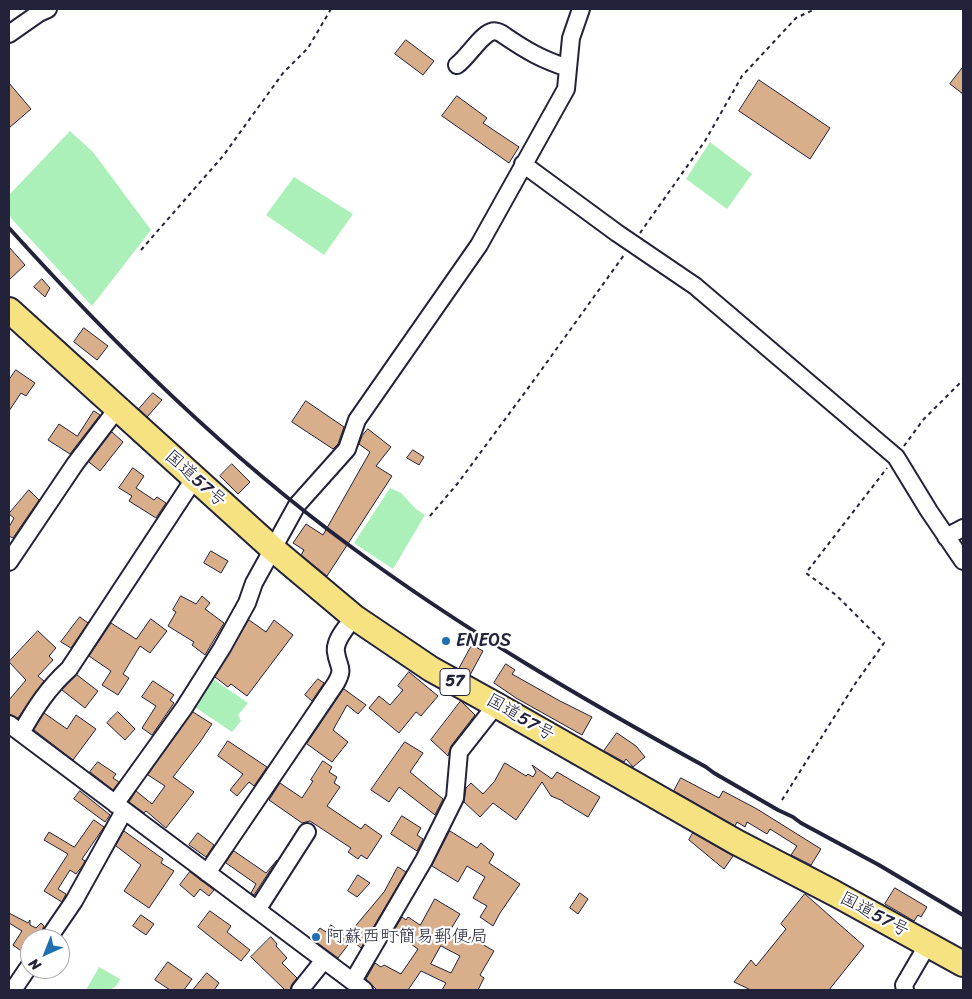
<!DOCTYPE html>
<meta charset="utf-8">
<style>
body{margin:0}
#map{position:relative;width:972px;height:999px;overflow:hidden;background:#fff;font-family:Sriracha,sans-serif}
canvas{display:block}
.frame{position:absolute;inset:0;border:10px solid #22223b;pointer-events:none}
.north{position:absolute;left:20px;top:929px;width:50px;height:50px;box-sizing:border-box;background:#fff;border:1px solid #a7a7b1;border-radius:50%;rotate:224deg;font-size:14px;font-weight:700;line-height:20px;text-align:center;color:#22223b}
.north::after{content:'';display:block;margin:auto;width:18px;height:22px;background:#1f6fb2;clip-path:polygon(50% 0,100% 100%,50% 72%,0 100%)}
</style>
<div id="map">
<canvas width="972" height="999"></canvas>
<div class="frame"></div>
<div class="north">N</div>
</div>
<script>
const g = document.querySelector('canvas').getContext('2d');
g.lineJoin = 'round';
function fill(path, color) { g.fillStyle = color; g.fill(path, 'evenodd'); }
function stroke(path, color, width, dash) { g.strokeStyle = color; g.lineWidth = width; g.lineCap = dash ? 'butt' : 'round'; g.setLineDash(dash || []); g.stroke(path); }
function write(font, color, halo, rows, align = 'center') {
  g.font = font + ' Sriracha,"Klee One",sans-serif'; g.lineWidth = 4.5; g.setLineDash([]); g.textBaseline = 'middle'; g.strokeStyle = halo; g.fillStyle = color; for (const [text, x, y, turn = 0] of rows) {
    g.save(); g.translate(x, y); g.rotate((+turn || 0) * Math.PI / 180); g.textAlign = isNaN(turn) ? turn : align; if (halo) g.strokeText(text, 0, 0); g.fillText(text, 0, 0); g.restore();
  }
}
fill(new Path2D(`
 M70,131L93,152L151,230L92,306L9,216V195Z
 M710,142L752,174L727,209L686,179Z
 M294,177L353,214L324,255L266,215Z
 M390,488L401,493L416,509L425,515L393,569L354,543Z
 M210,677L248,703L238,715L241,721L232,732L192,705Z
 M99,967L120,979C116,994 98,990 86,990Z`), '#abefb9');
const building = new Path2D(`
 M406,40L434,61L423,75L395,54Z
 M963,67V94L950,84Z
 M759,80L830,128L810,159L739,111Z
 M9,83L31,109L9,128Z
 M457,96L487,118L483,123L519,147L509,163L442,116Z
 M9,247L25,265L9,280Z
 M42,279L50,288L45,297L34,287Z
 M84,328L108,346L97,360L74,342Z
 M16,370L35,383L26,396L21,393L9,411V380Z
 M153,393L162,400L147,417L139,409Z
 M306,401L344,427L338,444L333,449L292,422Z
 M94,411L100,415L70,454L48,440L59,424L77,436Z
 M368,429L391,447L376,466L392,476L327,576L301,555L304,550L293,543L306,524L323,535L370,452L359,444L362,436Z
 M112,432L123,442L100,471L89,462Z
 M413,450L424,457L419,465L407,458Z
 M232,464L250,482L238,494L220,476Z
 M133,468L144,476L136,488L154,500L157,497L166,503L156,518L129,501L132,496L119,488Z
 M29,490L39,500L13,538L9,536V527L14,518L9,514Z
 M211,551L228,561L221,573L204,563Z
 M181,596L196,604L202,596L210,603L205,609L224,623L205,655L192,645L194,642L168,626L176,612L173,610Z
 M80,617L88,623L71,648L61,642Z
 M151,619L167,631L150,653L140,646L123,674L129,678L118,695L102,685L111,671L89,656L111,623L136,639Z
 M249,620L266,632L274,620L293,635L247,696L231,684L228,687L215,677Z
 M38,631L56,648L49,656L53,660L38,676L44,681L18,718L9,714V700L26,680L9,662Z
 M472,645L483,651L470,675L459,669Z
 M506,664L515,670L512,674L560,701L592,717L582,735L516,698L494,683Z
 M409,672L438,696L421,716L416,712L399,733L369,708L379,696L390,705L403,690L398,686Z
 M77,675L98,691L85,708L62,690Z
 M318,679L324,683L312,701L305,695Z
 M153,681L174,695L170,700L174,703L152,735L142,728L156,706L142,697Z
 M344,689L366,705L358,714L347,705L333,730L348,742L332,762L307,744Z
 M461,701L475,715L451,746L448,756L431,740Z
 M118,712L135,729L125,740L107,723Z
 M193,712L212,724L200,742L173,777L194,792L166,828L146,811L144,813L129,802L136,791L152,804L165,786L148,775Z
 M44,713L67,729L76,715L96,729L73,760L34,730Z
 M617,733L636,746L645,757L633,767L626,759L624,762L604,751Z
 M228,741L267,767L254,786L249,782L237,796L230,790L243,774L218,756Z
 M405,742L423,753L410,772L443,799L435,815L399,787L389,802L371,790Z
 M323,761L332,767L329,772L337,777L334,783L340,787L327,806L361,829L365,824L382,836L367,859L361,855L358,859L348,852L351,848L310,821L302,823L269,800L280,783L302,798L313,781L311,780Z
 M98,762L116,774L113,778L119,782L113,790L90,772Z
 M505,763L526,776L528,774L533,777L536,772L532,765L552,779L557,772L600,797L588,817L563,802V801L551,796L542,782L516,820L493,803L480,817L464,802L466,788L471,783L483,794L494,782Z
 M681,778L719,798L723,791L757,809L821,849L811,865L791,855L797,846L770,829L767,834L747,822L745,827L737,822L735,826L674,791Z
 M80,791L110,815L105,822L74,799Z
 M402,816L421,828L417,835L423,839L417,851L391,834Z
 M94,820L104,827L82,859L85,861L83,865L76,874L70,870L58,889L66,894L62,902L44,891L68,854L44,840L49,832L74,847Z
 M124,831L163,859L161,863L174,871L149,908L124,891L141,865L116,846Z
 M450,831L477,848L481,843L494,854L489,863L520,884L500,913L493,926L480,917L487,906L473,898L485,877L467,866L458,882L432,866Z
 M198,833L214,845L206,857L189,845Z
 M693,833L733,856L724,869L689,840Z
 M234,851L266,873L277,860L254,895L251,893L256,884L226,863Z
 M398,867L406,872L361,948L347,936L384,892Z
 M190,872L214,890L209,896L200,889L194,897L180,885Z
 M358,875L370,883L357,897L348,891Z
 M895,888L927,907L921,917L918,915L914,921L885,904Z
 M580,893L588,899L578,914L570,908Z
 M805,894L864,946L829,990H751L734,982L751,960L756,966L786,929L781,924Z
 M435,899L460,914L448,934L466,942L470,937L494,951L480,975L484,978L478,990H442L446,983L421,971L408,990H377L366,979L375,963L381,967L384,965L401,974L418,949L393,932L402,917L406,920L408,917L420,925ZM441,946L460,956L451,973L431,964Z
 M210,911L231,926L227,932L250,950L241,961L198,927Z
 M9,913L28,923L30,920V925L36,928L41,923L44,926L38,939H30V955L28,956L13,945L22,931L9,923Z
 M141,915L154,924L146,935L133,926Z
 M331,925L351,941L338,958L312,939L320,928L326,932Z
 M271,937L277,944L276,946L287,958L282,963L297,978L292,984L290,990H285L251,957Z
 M168,962L192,979L184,990H170L155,980Z
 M207,973L219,983L214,990H193Z`);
fill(building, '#d9ae8a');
stroke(building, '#22223b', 1);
const minor = new Path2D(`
 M9,34L39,13L48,9
 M457,65C468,57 480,36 491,32C496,30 501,33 505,36C527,51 543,60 568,68
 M523,164L617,233L695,286L896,457L929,511L963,561
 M946,537L963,528
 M9,562L75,464L117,409
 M9,724L364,990
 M21,733C35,708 48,688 69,669L194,479
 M115,804L184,708L222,648L247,603L254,583L297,505L347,449L357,420L479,245L566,89L571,38L581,9
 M207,873L336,683C345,667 338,668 336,652C334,640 347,627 354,617
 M257,910L307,832
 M48,939L74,901L124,811
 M353,981L424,860L455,798L459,752L496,705
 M13,990L30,965
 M300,990L324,960
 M905,990L904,985L928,944`);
const highway = new Path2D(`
 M9,310L273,549L354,617L431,669L496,705L736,842L834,893L963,964`);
stroke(minor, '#22223b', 20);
stroke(highway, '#22223b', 28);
stroke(new Path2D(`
 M640,233L705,141L742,76L796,18L815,9
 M141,250L223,156L283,73L308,48L331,9
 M904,446L923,420L963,380
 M430,516L458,483L537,376L624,255
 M782,800L855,684L884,643L836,595L806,573L887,468`), '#22223b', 2, [4, 4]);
stroke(minor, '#fff', 16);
stroke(highway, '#f6e281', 24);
stroke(new Path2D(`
 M9,228C113,343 225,454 350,546C462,629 584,700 706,767L714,773L778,810L793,817L801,823L879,865L963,915`), '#22223b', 4);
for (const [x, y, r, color] of [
 [446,641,5,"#1f6fb2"],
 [316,937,5,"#1f6fb2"]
]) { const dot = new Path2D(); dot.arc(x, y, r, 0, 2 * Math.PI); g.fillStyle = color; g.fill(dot); stroke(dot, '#fff', 2); }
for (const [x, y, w] of [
 [455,682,30]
]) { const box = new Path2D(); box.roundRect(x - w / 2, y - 13.5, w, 27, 4); g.fillStyle = '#fff'; g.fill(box); stroke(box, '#22223b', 1); }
write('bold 16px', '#22223b', null, [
 ["57",455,682]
]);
write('18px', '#22223b', '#fff', [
 ["国道57号",195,479,42],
 ["国道57号",520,718,30],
 ["国道57号",874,915,28]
]);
write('18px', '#22223b', '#fff', [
 ["ENEOS",456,641],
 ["阿蘇西町簡易郵便局",326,937]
], 'left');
</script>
